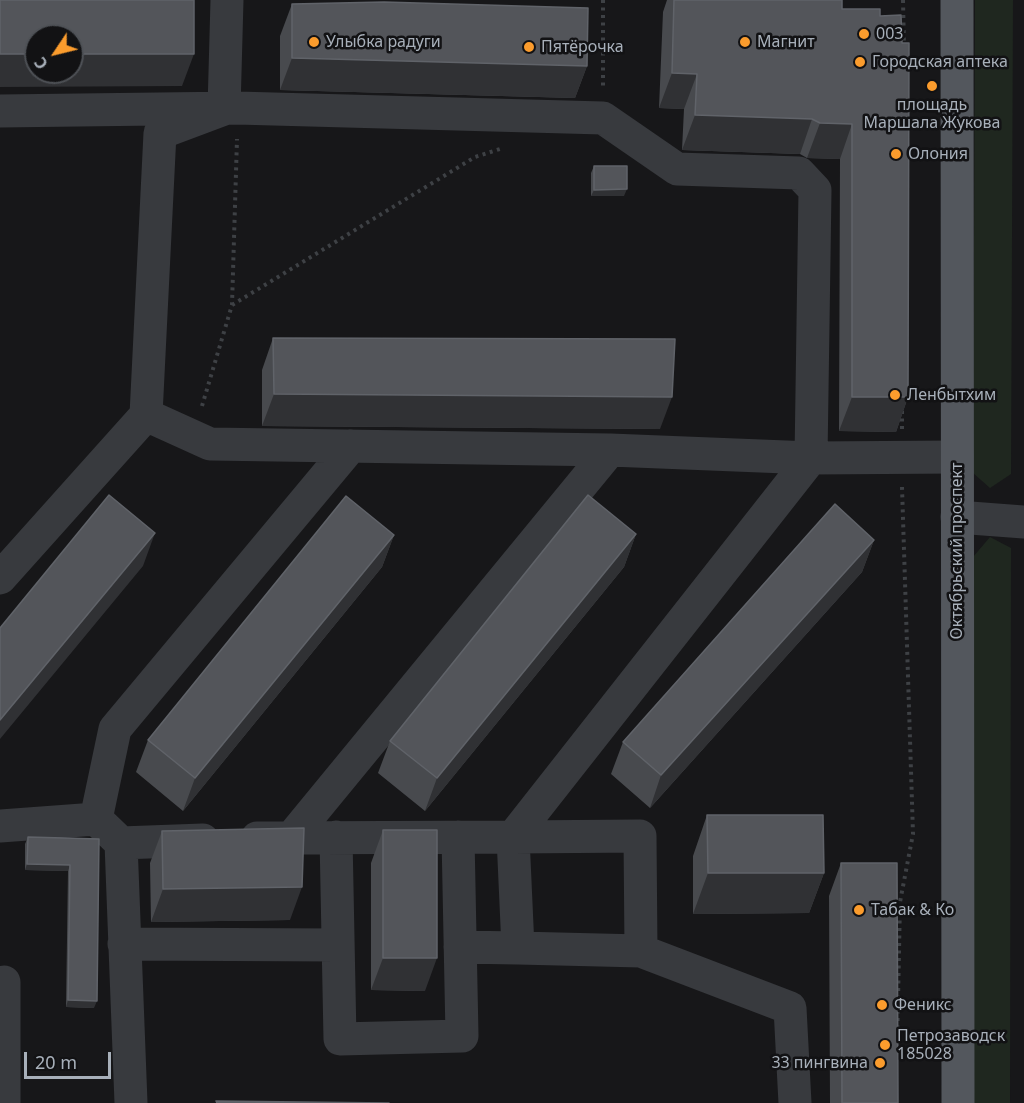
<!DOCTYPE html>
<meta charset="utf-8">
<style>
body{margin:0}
#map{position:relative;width:1024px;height:1103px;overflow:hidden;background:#171719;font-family:"Noto Sans",sans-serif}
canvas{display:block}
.north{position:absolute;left:24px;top:24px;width:60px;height:60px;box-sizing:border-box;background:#121214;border:2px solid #4e5156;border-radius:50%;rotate:235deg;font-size:16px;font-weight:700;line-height:24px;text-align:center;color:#a8b0ba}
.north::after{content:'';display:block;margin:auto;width:21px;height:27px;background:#fb9c2d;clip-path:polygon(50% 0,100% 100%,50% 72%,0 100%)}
.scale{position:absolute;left:24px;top:1052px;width:87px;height:27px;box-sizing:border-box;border:3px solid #a8b0ba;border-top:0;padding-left:8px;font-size:18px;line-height:21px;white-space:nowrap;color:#a8b0ba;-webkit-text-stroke:4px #121214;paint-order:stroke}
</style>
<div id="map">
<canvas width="1024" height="1103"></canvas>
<div class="north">С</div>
<div class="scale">20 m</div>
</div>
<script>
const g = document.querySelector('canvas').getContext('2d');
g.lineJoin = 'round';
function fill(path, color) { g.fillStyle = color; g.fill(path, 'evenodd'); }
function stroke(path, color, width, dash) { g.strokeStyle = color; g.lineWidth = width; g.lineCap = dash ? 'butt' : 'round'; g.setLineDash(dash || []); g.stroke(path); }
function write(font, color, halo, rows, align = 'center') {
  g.font = font + ' "Noto Sans",sans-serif'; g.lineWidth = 5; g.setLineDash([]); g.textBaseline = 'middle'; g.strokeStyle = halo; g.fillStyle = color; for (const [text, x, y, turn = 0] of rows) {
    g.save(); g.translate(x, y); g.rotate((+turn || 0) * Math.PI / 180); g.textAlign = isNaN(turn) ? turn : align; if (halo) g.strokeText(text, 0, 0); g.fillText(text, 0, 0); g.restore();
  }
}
fill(new Path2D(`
 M975,0H1013L1011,474L990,488L973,473Z
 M990,537L1011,548L1010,1103H972L973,557Z`), '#1f271f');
stroke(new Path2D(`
 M603,0V89
 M903,0L904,48
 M232,305L475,157L503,148
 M202,406L232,305L237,139
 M902,429V409
 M897,1051L900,902L913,834L902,487`), '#3e4145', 4, [3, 4.5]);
stroke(new Path2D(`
 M0,111L237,108L603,118L677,169L799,173L815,190L811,458L513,837
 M146,415L210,444L610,450L811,458L957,457
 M957,517L1024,522
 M0,578L146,415L160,133L224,109L227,0
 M0,826L96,819
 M292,837L610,450
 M336,837L340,1039L462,1036L458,837
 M513,837L640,836L641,951
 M257,838L513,837L518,948L641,951L790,1008L795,1103
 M121,843L203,840
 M124,944L338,945
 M460,947L518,948
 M4,982V1103
 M131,1103L121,843L96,819L115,729L351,446`), '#383a3e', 33);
stroke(new Path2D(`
 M957,0L958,1103`), '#53575d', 33);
fill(new Path2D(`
 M667,0H842V9L908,397L896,432L839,431L840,159L807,158L800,154L682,150L684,109L659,108L663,12Z
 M292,4L587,66L575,98L280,90V36Z
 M594,166L624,196H591V173Z
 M273,338L660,429L262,426V370Z
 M636,534L624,567L425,811L378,773L390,741Z
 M394,535L382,567L183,811L136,772L148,740Z
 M874,540L862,572L650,808L611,774L623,742Z
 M707,815L824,873L809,913L693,914V856Z
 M383,830L425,991L371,990V863Z
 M162,831L290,920L151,922L150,863Z
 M28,837L99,839L94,1008L66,1007L68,871L25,870V844Z
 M841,863L898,1103H830L829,896Z`), '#484a4e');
fill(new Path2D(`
 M0,54H36V72H72V54H194L182,86L0,87Z
 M292,58L587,66L575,98L280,90Z
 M672,73L697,74L684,109L659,108Z
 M695,115L812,119L800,154L682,150Z
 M820,123L852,124L840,159L807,158Z
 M627,189L624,196H591L594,190Z
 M274,394L672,397L660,429L262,426Z
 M852,397H908L896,432L839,431Z
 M155,533L143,566L0,739V720Z
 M636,534L624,567L425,811L437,778Z
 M394,535L382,567L183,811L195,778Z
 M874,540L862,572L650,808L661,775Z
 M27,864L70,865L68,871L25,870Z
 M708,873H824L809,913L693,914Z
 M302,887L290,920L151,922L163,889Z
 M383,958H437L425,991L371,990Z
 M68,1000L97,1001L94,1008L66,1007Z`), '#303134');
const building = new Path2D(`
 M0,0H194V54H72V36H36V54H0Z
 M674,0H842V9H880V16L901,15L902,43H909L908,397H852V124L820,123L812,119L695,115L697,74L672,73Z
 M384,2L588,8L587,66L292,58V4Z
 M594,166H627V189L594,190Z
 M273,338L675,339L672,397L274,394Z
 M109,495L155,533L0,720V628Z
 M588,495L636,534L437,778L390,741Z
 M346,496L394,535L195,778L148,740Z
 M835,504L874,540L661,775L623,742Z
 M707,815H823L824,873H708Z
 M304,828L302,887L163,889L162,831Z
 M383,830H437V958H383Z
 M28,837L99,839L97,1001L68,1000L70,865L27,864Z
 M841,863H897L898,1103H842Z
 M216,1101L389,1103H217Z`);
fill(building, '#53555a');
stroke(building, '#606369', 1.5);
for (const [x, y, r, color] of [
 [864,34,6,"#fb9c2d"],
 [314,42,6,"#fb9c2d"],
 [745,42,6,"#fb9c2d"],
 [529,47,6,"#fb9c2d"],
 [860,62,6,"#fb9c2d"],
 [932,86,6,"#fb9c2d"],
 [896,154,6,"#fb9c2d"],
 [895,395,6,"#fb9c2d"],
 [859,910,6,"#fb9c2d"],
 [882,1005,6,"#fb9c2d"],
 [885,1045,6,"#fb9c2d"],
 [880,1063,6,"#fb9c2d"]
]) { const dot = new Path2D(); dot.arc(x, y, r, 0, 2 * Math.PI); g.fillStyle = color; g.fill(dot); stroke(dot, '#121214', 2); }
write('16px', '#a8b0ba', '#121214', [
 ["003",876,34],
 ["Улыбка радуги",326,42],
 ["Магнит",757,42],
 ["Пятёрочка",541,47],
 ["Городская аптека",872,62],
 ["площадь",932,105,"center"],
 ["Маршала Жукова",932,123,"center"],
 ["Олония",908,154],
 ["Ленбытхим",907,395],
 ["Табак & Ко",871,910],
 ["Феникс",894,1005],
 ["Петрозаводск",897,1036],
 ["185028",897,1054],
 ["33 пингвина",868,1063,"right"]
], 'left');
write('16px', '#a8b0ba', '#121214', [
 ["Октябрьский проспект",957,551,-90]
]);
</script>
